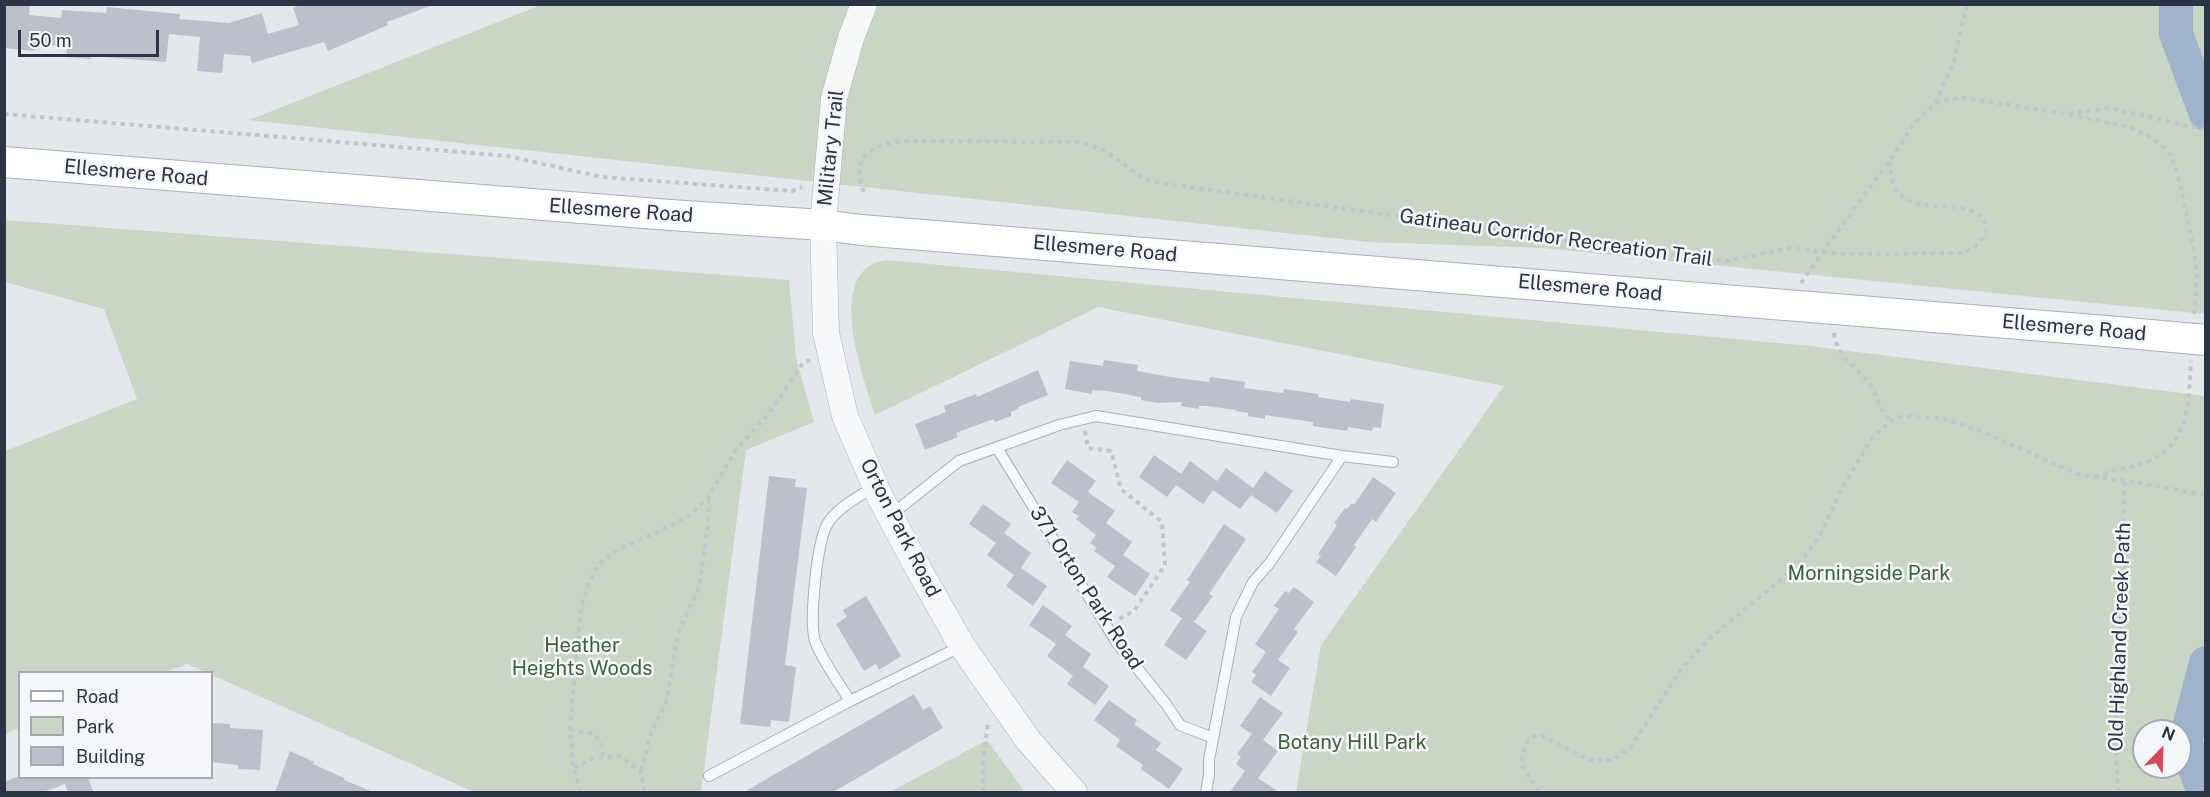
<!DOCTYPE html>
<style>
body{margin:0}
#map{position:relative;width:2210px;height:797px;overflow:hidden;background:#e4e7ec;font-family:"Public Sans",sans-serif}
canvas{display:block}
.frame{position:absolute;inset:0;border:6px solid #2b3445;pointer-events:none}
.legend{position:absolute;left:18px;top:671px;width:195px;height:108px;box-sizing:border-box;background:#f4f6f9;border:2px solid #a4a8b1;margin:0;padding:8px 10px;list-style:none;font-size:18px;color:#2b3445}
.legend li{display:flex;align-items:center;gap:12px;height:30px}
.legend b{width:30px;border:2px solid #a4a8b1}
.north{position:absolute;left:2132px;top:719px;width:60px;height:60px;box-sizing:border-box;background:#f4f6f9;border:2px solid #a4a8b1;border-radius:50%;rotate:23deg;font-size:16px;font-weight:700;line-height:24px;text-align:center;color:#2b3445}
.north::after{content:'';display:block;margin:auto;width:21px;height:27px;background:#d1495b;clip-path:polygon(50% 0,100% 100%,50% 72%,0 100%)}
.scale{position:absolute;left:18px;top:30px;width:141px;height:27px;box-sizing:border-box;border:3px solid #2b3445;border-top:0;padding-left:8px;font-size:18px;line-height:21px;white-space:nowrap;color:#2b3445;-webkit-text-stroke:4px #f4f6f9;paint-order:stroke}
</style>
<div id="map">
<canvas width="2210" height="797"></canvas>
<div class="frame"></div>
<ul class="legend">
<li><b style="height:8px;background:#fff"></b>Road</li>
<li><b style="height:16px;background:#c9d6c5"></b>Park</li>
<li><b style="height:16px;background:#bbc0ca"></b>Building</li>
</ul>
<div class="north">N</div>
<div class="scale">50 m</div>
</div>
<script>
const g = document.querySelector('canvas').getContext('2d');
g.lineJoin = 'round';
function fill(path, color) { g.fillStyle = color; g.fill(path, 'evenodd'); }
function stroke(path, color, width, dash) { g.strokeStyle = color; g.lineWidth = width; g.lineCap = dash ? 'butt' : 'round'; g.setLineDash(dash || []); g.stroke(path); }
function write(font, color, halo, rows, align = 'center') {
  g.font = font + ' "Public Sans",sans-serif'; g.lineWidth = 5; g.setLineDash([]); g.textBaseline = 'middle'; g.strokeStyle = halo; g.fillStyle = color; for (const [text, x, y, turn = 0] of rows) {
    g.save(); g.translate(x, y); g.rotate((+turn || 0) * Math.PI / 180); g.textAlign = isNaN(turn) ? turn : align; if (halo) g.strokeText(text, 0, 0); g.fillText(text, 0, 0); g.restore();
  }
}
fill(new Path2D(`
 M541,5H2205V314L1543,248L1368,242L249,120Z
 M5,220L789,280L796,358L814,422L746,450L701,792H474L212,675V672H206L187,664L165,672H20L19,728L5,734V451L137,399L104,309L5,282Z
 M886,260L1810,346L2205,396V792H1296L1321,645L1504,386L1098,307L875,415C863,376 823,269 886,260ZM2144,731H2180V767H2144Z
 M987,740L1025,792H890Z`), '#c9d6c5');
stroke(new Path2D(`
 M2176,4V34L2206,114
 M2204,792L2185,742L2206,663`), '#9fb4cc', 34);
fill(new Path2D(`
 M4,4L30,6L29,15L61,18L62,10L106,13L107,7L180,14L179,19L229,23L262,13L268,34L299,25L293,8L303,4H430V6L387,22L388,25L328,51L324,42L252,63L250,56L224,54L222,73L197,71L200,37L169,34L166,62L91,56V59L66,57L67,47L36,43L35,51L4,48Z
 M1104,360L1138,365L1137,371L1170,377L1209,382L1210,377L1245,382L1244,388L1283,393L1284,389L1318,394V397L1350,402L1351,399L1384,404L1381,428L1373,427L1372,431L1348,427L1347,431L1313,426V422L1265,415V419L1248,416V413L1236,411V410L1207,406H1199V409L1181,406L1182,402L1157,403L1141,400V397L1132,396V395L1100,390V391L1092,390V394L1065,389L1070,361L1103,366Z
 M1038,370L1048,395L1018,407V409L1011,412V416L995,422L993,419L956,433L958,437L925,450L915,424L946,412L944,406L976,394L977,397Z
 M1154,455L1181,474L1190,461L1217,481L1226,468L1253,488L1265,471L1293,491L1277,513L1251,495L1240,509L1213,490L1203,504L1176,485L1167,497L1139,477Z
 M1067,460L1096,481L1088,492L1115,511L1106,523L1132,542L1123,555L1150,574L1135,596L1107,577L1115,566L1094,551L1097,548L1090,543L1096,535L1076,519L1079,516L1072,512L1079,502L1051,483Z
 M769,476L796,479L795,487L807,488L785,665L796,667L789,722L771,720L770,727L740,724Z
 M1373,477L1396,493L1376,522L1372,519L1354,545L1356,547L1336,576L1316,562L1321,556L1318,554L1332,533L1337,525L1334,523L1345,508L1347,509L1352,503L1354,505Z
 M983,504L1011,524L1004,533L1031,553L1021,568L1047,586L1033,606L1006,586L1014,575L987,555L996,543L969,524Z
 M1224,524L1246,539L1209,594L1213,596L1194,622L1207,631L1186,660L1164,645L1182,618L1170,610L1190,582L1187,580Z
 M1294,587L1314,602L1294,629L1298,632L1278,660L1290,668L1271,696L1251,682L1256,675L1252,672L1266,652L1255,644L1279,609L1274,606L1285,591L1289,593Z
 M866,596L901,656L879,670L876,664L864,671L836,624L847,617L843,610Z
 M1043,605L1072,626L1065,635L1091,654L1083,667L1109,686L1095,705L1067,684L1073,676L1047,656L1056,644L1029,625Z
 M914,694L923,710L930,706L943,728L842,787L832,792H744Z
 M1260,697L1283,713L1263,740L1278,751L1258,778L1279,792H1230L1245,771L1236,764L1241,757L1237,754L1252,734L1240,726Z
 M1109,700L1137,720L1134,724L1161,743L1156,750L1183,769L1169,789L1141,769L1143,765L1116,746L1120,740L1094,720Z
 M212,723L230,724V728L263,730L260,770L238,769V765L212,762Z
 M290,751L314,762L313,764L344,778V780L373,792H275Z
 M16,777H88L93,792H68L65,784L43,792H4V782Z`), '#bbc0ca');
const service = new Path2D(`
 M997,448L1117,643L1166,704L1180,725L1213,738
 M891,515L959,461L1059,425L1096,416L1342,456L1393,462
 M850,701C839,683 822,660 815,641C809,621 817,540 828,523C839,506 859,497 875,486
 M709,776L850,701L962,646
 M1206,792L1209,775V760L1236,617L1253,582L1269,564L1342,456`);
const tertiary = new Path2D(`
 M864,4L851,38L834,98L823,225L826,333L845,416L880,497L919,570L962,646L1028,740L1074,792`);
const secondary = new Path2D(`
 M4,162L670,215L823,225L861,230L2106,331`);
stroke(service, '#a9aeb7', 12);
stroke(tertiary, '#a9aeb7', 27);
stroke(secondary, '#a9aeb7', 32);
stroke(new Path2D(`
 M1935,103L1954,62L1967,4
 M4,114L507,156L602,177L792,191L802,187
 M2069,115L2129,127L2152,138L2168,151L2174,163L2180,184L2194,250L2197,278L2194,317
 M864,192C850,156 870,145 903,141L1077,142C1087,145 1098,146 1108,153C1126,164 1138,179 1160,183L1705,259L1727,261L1789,248L1844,254L1963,253C1982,246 1998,223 1974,212C1940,197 1890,223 1890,160
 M1801,283C1829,243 1858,203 1888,163C1903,143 1912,120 1934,105C1942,99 1954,99 1965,98L2066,114L2110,108L2206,130
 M1834,333C1836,357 1857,366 1869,383C1878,396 1878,410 1891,421
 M1085,431L1088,448L1111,451L1121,489L1162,522L1165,565L1134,611L1117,620
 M2095,477C2111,470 2128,469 2144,463C2191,445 2188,403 2191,361
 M570,730L595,734L601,744L603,757
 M574,768L594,758L619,756L641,771L644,792
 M641,771L652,730L666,703L679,630L699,588L708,526L709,496
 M580,792L573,763L570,727L581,608L589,582L599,564L616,551L670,526L691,514L709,496L737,448L768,415L803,363L810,360
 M983,792V762L988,722
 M1539,792L1522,766V755L1527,742L1533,737L1541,735L1578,755L1593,761L1613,760L1630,748L1682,668L1712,636L1797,567L1819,537L1844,485L1872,438L1891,421L1903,416L1945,419L1983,432L2080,475L2134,482L2206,495
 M2118,792L2115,727L2117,652L2125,576L2123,526L2124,489L2126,481`), '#c2c5cb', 4, [4.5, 4.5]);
stroke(service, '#f7f8fa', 10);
stroke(tertiary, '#f7f8fa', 26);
stroke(secondary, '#fff', 30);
const secondaryBridge = new Path2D(`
 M2106,331L2206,340`);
stroke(secondaryBridge, '#a9aeb7', 32, []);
stroke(secondaryBridge, '#fff', 30);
write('20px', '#2b3445', '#f4f6f9', [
 ["Military Trail",831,148,-84],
 ["Ellesmere Road",136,173,5],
 ["Ellesmere Road",621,211,4],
 ["Gatineau Corridor Recreation Trail",1556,238,8],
 ["Ellesmere Road",1105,249,5],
 ["Ellesmere Road",1590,288,5],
 ["Ellesmere Road",2074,328,5],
 ["Orton Park Road",900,528,63],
 ["371 Orton Park Road",1086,588,57],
 ["Old Highland Creek Path",2120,637,-88]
]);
write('20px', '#3f6138', '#f4f6f9', [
 ["Morningside Park",1869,574],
 ["Heather",582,646],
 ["Heights Woods",582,669],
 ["Botany Hill Park",1352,743]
]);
</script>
